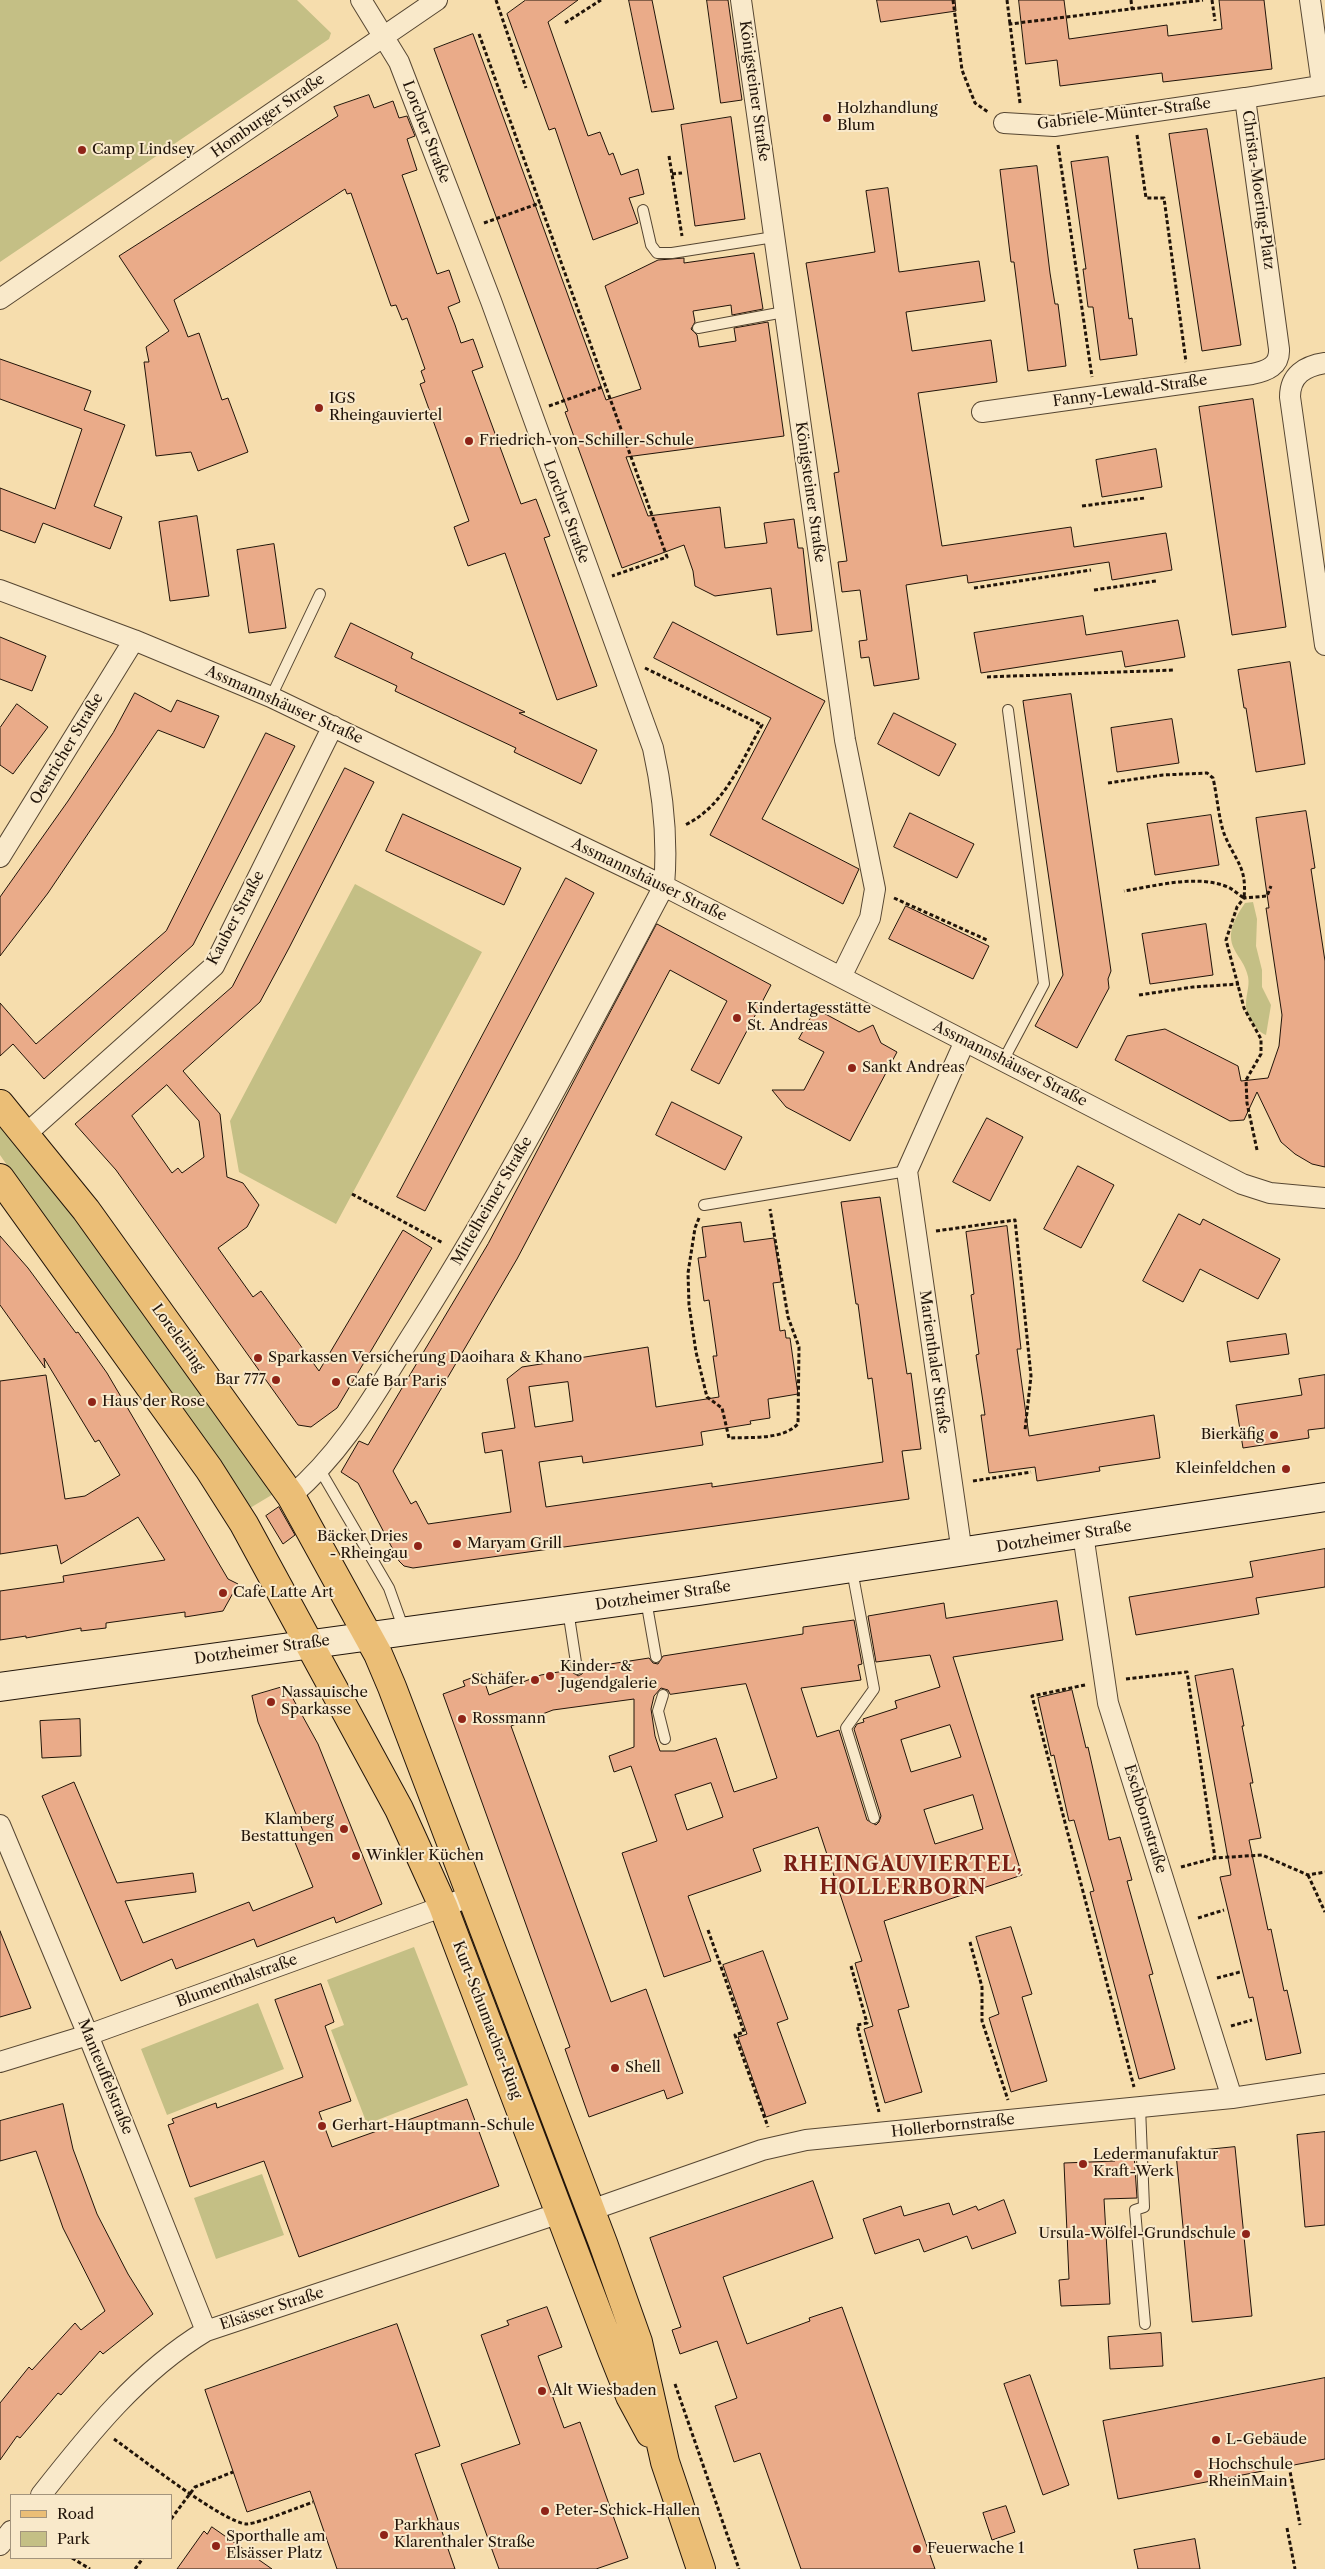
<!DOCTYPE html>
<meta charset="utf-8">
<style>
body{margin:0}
#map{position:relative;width:1325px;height:2569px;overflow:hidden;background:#f6ddad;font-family:"Libre Caslon Text",serif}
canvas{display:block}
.legend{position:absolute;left:10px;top:2494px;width:162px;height:65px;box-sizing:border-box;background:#f9e9ca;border:1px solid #a3947d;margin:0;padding:6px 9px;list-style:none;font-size:15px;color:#211409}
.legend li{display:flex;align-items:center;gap:10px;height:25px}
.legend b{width:25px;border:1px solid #a3947d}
</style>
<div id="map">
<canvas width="1325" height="2569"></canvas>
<ul class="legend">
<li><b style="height:6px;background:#ebbe76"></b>Road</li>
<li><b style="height:14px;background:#c4bf85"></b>Park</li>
</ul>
</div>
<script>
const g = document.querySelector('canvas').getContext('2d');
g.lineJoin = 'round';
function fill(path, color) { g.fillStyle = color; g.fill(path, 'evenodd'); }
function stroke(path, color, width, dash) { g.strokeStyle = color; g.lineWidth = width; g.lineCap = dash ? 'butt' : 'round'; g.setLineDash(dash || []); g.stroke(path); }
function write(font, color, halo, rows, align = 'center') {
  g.font = font + ' "Libre Caslon Text",serif'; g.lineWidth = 4; g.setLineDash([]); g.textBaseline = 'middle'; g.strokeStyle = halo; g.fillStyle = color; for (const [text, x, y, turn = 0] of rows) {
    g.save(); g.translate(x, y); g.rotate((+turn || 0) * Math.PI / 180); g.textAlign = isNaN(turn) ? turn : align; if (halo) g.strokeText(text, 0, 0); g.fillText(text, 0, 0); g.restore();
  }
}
fill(new Path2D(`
 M0,0H297L331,33L329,39L0,262Z
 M355,884L482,952L336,1224L239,1172L230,1121Z
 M1253,902L1257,919L1256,946L1262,970V987L1271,1005L1266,1035C1257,1032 1245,1014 1246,1004C1246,993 1251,984 1247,973C1243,958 1230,951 1231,934C1232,923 1239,912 1245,903Z
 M0,1121L19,1143L275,1493L245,1511L0,1155Z
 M414,1947L468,2085L367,2124L331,2030L344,2025L327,1980Z
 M258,2003L284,2069L167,2115L141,2049Z
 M262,2174L284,2235L216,2259L194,2198Z`), '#c4bf85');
const building = new Path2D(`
 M526,0H578L548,22L588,136L600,132L609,155L613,153L621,175L638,169L644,194L629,198L638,223L593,240L555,128L549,130L507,14Z
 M629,0H652L674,109L652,112Z
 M707,0H728L742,100L721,103Z
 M877,0H955L956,11L881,22Z
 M1019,0H1064L1069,39L1167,25L1168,36L1222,29L1219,0H1264L1272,69L1163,82L1162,73L1060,86L1057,60L1026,64Z
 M473,34L606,400L641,389L605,286L658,260L684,258V263L754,253L763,309L732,315L731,305L693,311L695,322L691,329L697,335L699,347L736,341L734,328L768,322L784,436L626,457L648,516L720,507L725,548L767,543L764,523L794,519L798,548H803L812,631L777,635L771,588L715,596L695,586L693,571L684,545L622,568L565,412L568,411L434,49Z
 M369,95L374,108L393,101L399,118L407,116L415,136L407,139L417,170L402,175L437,274L449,270L460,302L448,307L455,325L461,343L473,339L483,367L472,371L521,504L536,499L550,536L544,538L597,686L557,700L505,553L468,566L454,527L469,521L420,384L425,382L421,371L425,369L407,318L402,320L396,305L391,306L351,193L347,194L345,189L174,300L188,337L199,333L222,400L228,398L248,452L198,471L191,452L156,456L144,362H149L146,347L169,331L119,256L338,116L334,107Z
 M731,117L745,219L695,226L681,125Z
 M1207,129L1241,345L1202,351L1169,134Z
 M1108,157L1129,319L1132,318L1137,355L1100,360L1093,307H1088L1083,269H1086L1071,162Z
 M1037,166L1050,273L1055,304H1058L1066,366L1028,371L1014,262H1011L1000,170Z
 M888,188L899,272L979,261L985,301L906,312L912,351L991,340L997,382L918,393L942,546L1071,527L1074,547L1166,533L1172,570L1112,580L1109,562L968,583L967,575L906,585L919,679L874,686L869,657L861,658L859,641L867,640L860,590L842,592L838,562L847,561L834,473L839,472L806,263L875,252L866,191Z
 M0,359L91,391L84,410L125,425L94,506L122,517L110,549L43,523L35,543L0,530V488L55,509L82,429L0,399Z
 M1253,399L1286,627L1232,635L1199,407Z
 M1156,449L1162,487L1102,497L1096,460Z
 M197,516L209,596L170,601L159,522Z
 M274,544L286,628L249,633L237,550Z
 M1083,616L1086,635L1178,620L1185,657L1125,667L1122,651L981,673L974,633Z
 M673,622L825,701L762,819L859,869L843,904L710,835L771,718L654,658Z
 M351,623L413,653L411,658L525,712L519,713L597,750L581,784L514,752L516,748L395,691L397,686L335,657Z
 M0,637L46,656L32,691L0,679Z
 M1290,662L1305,764L1256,772L1246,708H1244L1238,670Z
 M135,693L171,712L177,700L219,716L204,748L158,730L48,893L0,956V897L68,801L113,733Z
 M1071,694L1111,971L1108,979L1109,988L1077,1048L1035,1026L1063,975L1023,701Z
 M17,704L48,727L13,774L0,765V728Z
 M894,713L956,744L939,776L878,744Z
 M1172,719L1179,763L1117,772L1111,728Z
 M266,733L295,746L193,945L44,1079L13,1044L0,1056V1003L36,1044L166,931Z
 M345,768L374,782L289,948L260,1002L183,1071L220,1114L227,1177L243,1183L259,1205L247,1227L218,1248L253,1297L261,1291L319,1371L403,1230L432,1248L337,1408L311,1427L298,1425L116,1170L75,1124L232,987ZM167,1085L199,1121L204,1157L182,1173L178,1168L172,1173L132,1116Z
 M1306,811L1315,868L1311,869L1325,961V1167L1312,1164L1295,1154L1281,1142L1257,1092L1244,1120L1230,1121L1115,1060L1127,1036L1165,1029L1238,1066L1241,1081L1268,1078L1279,1046L1282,1015L1266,908H1269L1256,818Z
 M910,813L974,844L957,878L894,847Z
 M403,814L521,868L504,905L386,851Z
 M1211,815L1219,865L1155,875L1147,824Z
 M566,878L594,893L425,1211L397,1197Z
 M906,906L989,946L973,979L889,939Z
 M657,924L771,985L719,1084L691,1070L727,1001L670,970L517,1259L393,1471L411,1504L416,1501L428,1524L511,1512L502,1450L485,1453L482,1433L515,1428L507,1379L522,1367L648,1347L656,1407L719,1397L713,1356H717L709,1300L704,1301L698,1258L706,1257L702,1227L741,1222L744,1242L774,1238L781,1282L773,1283L780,1331L785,1330L786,1338H790L798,1394L768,1399L770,1418L750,1421L751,1424L701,1432L703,1445L583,1463L582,1456L539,1462L546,1507L712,1483V1487L883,1462L872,1378L868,1379L858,1304H856L841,1202L880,1197L907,1374L911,1373L921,1449L902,1451L909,1499L413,1568L404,1566L399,1561L358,1483L341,1472L359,1441L368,1445L488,1244ZM568,1382L573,1421L535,1427L529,1387Z
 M1206,924L1213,975L1150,984L1142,934Z
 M816,1009L859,1032L873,1025L881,1043L897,1052L850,1141L786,1107L772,1090H804L824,1052L799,1039Z
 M672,1102L742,1137L725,1170L656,1135Z
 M987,1118L1023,1137L990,1201L953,1182Z
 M1078,1166L1114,1185L1081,1248L1044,1229Z
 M1179,1214L1200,1225L1203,1219L1280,1259L1258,1299L1200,1269L1183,1302L1143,1281Z
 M1007,1226L1021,1349H1017L1029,1436L1154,1415L1160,1458L1099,1467L1100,1471L1037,1481L1035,1467L989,1473L981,1415H985L976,1355L979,1354L971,1295L974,1294L966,1232Z
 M0,1236L28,1268L76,1333L78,1332L107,1373L228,1579L238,1584L223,1611L185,1617V1612L106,1623V1628L81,1631V1628L26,1638V1636L0,1640V1591L64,1582L63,1576L165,1560L138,1517L61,1564L57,1545L0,1554V1381L46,1375L65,1499L85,1496L120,1475L99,1440L95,1442L44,1358L45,1368L0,1305Z
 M1286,1334L1289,1354L1230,1362L1227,1342Z
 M1325,1375V1428L1308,1430L1309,1438L1243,1448L1236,1405L1302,1395L1299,1379Z
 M279,1507L295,1535L283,1544L266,1516Z
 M1325,1549V1587L1256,1598L1259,1614L1136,1635L1129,1597L1253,1577L1250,1562Z
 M1057,1601L1063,1640L953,1657L1022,1875L884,1921L909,2007L898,2010L922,2092L885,2103L864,2029L873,2026L855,1963L862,1961L818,1827L753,1849L761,1871L688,1896L711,1961L664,1977L622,1853L657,1841L631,1766L614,1772L609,1756L634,1747V1699L553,1710L511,1726L611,2002L646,1989L683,2093L667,2099L664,2090L589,2117L565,2049L570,2047L443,1694L465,1686L463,1681L482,1674L489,1695L541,1675L570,1670L578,1676L582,1674L584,1668L649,1658L653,1663L658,1664L663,1656L803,1634V1627L854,1620L862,1664L858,1665L861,1680L801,1688L817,1737L839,1730L867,1820L876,1825L879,1822L881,1816L854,1729L857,1724L864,1722L863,1719L897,1708L895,1701L940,1687L930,1655L876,1662L868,1616L944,1603L946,1618ZM746,1684L777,1778L734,1792L716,1738L675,1751H660L655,1736L651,1709L654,1696L661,1688L668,1690L670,1694ZM950,1725L961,1757L911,1772L901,1740ZM711,1783L723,1817L687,1830L675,1795ZM973,1795L983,1829L935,1844L924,1810Z
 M1233,1669L1244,1726H1242L1253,1783H1250L1261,1838L1249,1840L1268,1930L1271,1929L1284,1991L1287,1990L1301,2053L1266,2060L1253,1997L1249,1998L1220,1877L1231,1875L1195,1676Z
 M286,1686L318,1744L382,1904L336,1923L334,1917L257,1947L254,1939L176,1969L172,1959L121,1981L42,1796L74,1782L117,1883L193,1873L196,1892L125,1901L143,1943L249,1902L253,1911L313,1887L292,1835L303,1831L258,1722L252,1696Z
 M1072,1690L1086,1748L1088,1747L1109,1840L1120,1837L1132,1880L1127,1881L1153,1974L1149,1975L1175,2069L1139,2079L1090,1892L1094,1891L1074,1820L1069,1821L1054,1755L1051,1756L1038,1698Z
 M80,1719L81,1756L42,1758L40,1721Z
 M1011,1927L1032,1994L1022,1997L1047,2081L1011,2092L989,2018L999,2014L976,1937Z
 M0,1931L31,2008L0,2017Z
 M763,1951L788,2019L777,2023L806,2103L766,2117L738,2037L747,2034L723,1965Z
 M321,1984L334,2022L325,2026L351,2101L319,2112L332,2147L467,2099L499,2186L299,2257L264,2161L190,2187L168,2125L174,2123L172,2119L216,2103L217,2108L303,2077L275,2000Z
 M63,2104L73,2149L97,2214L128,2274L153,2314L103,2354L100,2351L61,2395L58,2393L20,2438L17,2436L0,2460V2403L29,2367L32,2370L75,2323L81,2330L105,2311L63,2228L36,2151L0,2161V2121Z
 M1325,2132V2225L1305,2227L1297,2135Z
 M1235,2147L1252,2316L1192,2322L1176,2153Z
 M1134,2154L1137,2198L1104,2199L1110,2304L1061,2306L1059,2280L1069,2279L1064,2163L1115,2161V2155Z
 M813,2181L833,2238L723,2277L747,2344L810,2321L809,2318L842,2307L935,2569H801L760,2453L734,2462L715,2406L737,2398L717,2341L680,2354L672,2330L681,2327L650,2238Z
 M1004,2200L1016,2233L972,2249L967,2236L924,2252L919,2239L875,2254L863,2219L901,2206L904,2216L949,2203L953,2215L976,2206L978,2210Z
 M547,2307L562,2347L538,2356L564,2428L580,2422L628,2558L596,2569H499L461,2464L520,2444L481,2335L509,2325L507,2321Z
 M397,2324L440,2446L415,2454L455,2569H337L310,2491L247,2512L205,2390Z
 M1161,2333L1163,2366L1110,2369L1108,2337Z
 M1030,2375L1069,2485L1043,2495L1004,2384Z
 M1325,2378V2459L1118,2499L1103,2421Z
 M1006,2506L1015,2532L992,2540L983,2513Z
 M212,2527L272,2569H177L204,2531L207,2534Z
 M1195,2539L1200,2569H1138L1134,2550Z`);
fill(building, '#eaab89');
stroke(building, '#211409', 1);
const service = new Path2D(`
 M643,210L651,245L657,253H672L774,237
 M698,328L784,312
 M271,697L320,594
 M1003,1061L1044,984L1008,710
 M704,1205L907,1171
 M320,1470L389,1588L404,1630
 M852,1570L874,1689L846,1728L874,1818
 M646,1600L656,1657
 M568,1610L577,1669
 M663,1695L658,1711L665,1739
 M1140,2107L1144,2207L1135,2210L1145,2324`);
const minor = new Path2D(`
 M741,0L845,740L875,889L870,918L841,977
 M1310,0L1322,85
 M1004,123L1054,126L1245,98
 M0,299L437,0
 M1325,363C1305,366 1290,375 1290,397L1325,645
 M982,412L1252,374C1267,371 1280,366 1279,349L1245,98L1325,85
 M0,590L134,640L271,697L664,886L1242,1184L1270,1193L1325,1198
 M0,857L134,640
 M26,1134L214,966L333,726
 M291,1496C348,1447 377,1389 417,1327C507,1185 585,1035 664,886C668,840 663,793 653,748L491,301L399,62L361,0
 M1083,1534L1108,1703L1232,2098
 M962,1553L907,1171L965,1041
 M0,1825L88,2035L206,2331
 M0,2062L88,2035L472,1896
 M591,2210L762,2150L806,2140L1232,2098L1325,2084
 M41,2495C89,2434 138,2372 206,2331L560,2213
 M0,2545L11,2531`);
const secondary = new Path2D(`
 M0,1687L699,1591L1325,1497`);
const primary = new Path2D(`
 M0,1104L86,1210L291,1496L378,1654L392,1687L603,2243L638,2342L665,2462L701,2569
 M0,1178L209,1469L244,1524L399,1809L443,1906L612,2351L630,2396L650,2433`);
stroke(service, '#564632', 12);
stroke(minor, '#564632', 22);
stroke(secondary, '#211409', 30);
stroke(primary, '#211409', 30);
stroke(new Path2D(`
 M496,0L526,88
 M953,0L962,70L975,103L988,112
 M1007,0L1010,24
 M1131,0L1132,9
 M1212,0L1215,21
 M565,23L601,0
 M479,34L667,557L612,576
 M1020,103L1010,24L1203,0
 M1137,135L1146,198H1164L1186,362
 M1058,145L1092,377
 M669,156L682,236
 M672,174L682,173
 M484,223L540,203
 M549,406L605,386
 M1082,506L1145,498
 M974,588L1091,570
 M1094,590L1156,581
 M645,668L762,725C741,761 725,806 685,825
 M987,677L1173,670
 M1108,783L1163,775L1207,773L1213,778C1217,795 1219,822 1225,836C1236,862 1247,867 1244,898C1239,895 1234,890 1228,887C1197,874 1156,886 1124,891
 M894,898L987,940
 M1139,995L1193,987L1239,984
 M1257,1150L1247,1103L1246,1080L1261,1054V1039L1244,1008L1226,940L1237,907L1244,898L1267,896L1271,886
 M352,1194L443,1243
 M699,1218L695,1228L688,1273L689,1305L696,1352L707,1397L722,1408L729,1438C752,1437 782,1440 798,1424L799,1347L788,1317L770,1209
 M936,1231L1015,1220L1031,1376L1025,1430
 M973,1481L1031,1472
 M1126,1679L1187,1672L1215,1858
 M1085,1685L1032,1696L1134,2087
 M1181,1867L1215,1858L1262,1855L1308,1875L1325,1872
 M1308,1875L1325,1912
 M1198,1918L1224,1910
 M708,1930L744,2032L735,2035L768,2127
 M970,1942L982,1987V2021L1008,2100
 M851,1966L867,2023L857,2025L879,2112
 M1217,1978L1240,1972
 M1231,2026L1252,2020
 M675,2384L739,2569
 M114,2439C137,2455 225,2524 247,2524C260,2523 299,2507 313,2502
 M1289,2466L1300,2525
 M171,2519L195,2487L233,2472
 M1287,2528L1295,2569
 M72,2558L90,2569
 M135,2569L143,2558`), '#211409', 3, [4, 2.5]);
stroke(service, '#f9e9ca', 10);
stroke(minor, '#f9e9ca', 20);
stroke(secondary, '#f9e9ca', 28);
stroke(primary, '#ebbe76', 28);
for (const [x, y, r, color] of [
 [827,118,5,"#8f2418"],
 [82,150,5,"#8f2418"],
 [319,408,5,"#8f2418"],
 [469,441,5,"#8f2418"],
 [737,1018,5,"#8f2418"],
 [852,1068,5,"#8f2418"],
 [258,1358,5,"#8f2418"],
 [276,1380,5,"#8f2418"],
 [336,1382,5,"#8f2418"],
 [92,1402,5,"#8f2418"],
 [1274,1435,5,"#8f2418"],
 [1286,1469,5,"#8f2418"],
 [457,1544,5,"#8f2418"],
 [418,1546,5,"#8f2418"],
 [223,1593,5,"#8f2418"],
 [550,1676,5,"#8f2418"],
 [535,1680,5,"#8f2418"],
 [271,1702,5,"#8f2418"],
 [462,1719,5,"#8f2418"],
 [344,1829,5,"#8f2418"],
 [356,1856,5,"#8f2418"],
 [615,2068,5,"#8f2418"],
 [322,2126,5,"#8f2418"],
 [1083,2164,5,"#8f2418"],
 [1246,2234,5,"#8f2418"],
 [542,2391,5,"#8f2418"],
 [1216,2440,5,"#8f2418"],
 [1198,2474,5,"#8f2418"],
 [545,2511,5,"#8f2418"],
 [384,2535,5,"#8f2418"],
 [216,2546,5,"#8f2418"],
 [917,2549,5,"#8f2418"]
]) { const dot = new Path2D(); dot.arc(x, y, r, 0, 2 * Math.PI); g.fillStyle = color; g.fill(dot); stroke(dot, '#f9e9ca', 2); }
write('15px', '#211409', '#f9e9ca', [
 ["Königsteiner Straße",754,91,82],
 ["Gabriele-Münter-Straße",1124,114,-7],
 ["Homburger Straße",268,116,-35],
 ["Lorcher Straße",426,132,69],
 ["Christa-Moering-Platz",1258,190,82],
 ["Fanny-Lewald-Straße",1130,391,-8],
 ["Königsteiner Straße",810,492,82],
 ["Lorcher Straße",566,512,70],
 ["Assmannshäuser Straße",284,705,24],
 ["Oestricher Straße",67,749,-59],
 ["Assmannshäuser Straße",649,880,26],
 ["Kauber Straße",236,918,-62],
 ["Assmannshäuser Straße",1010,1064,27],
 ["Mittelheimer Straße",492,1201,-60],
 ["Loreleiring",178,1338,54],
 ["Marienthaler Straße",934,1362,82],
 ["Dotzheimer Straße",1064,1537,-9],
 ["Dotzheimer Straße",663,1596,-8],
 ["Dotzheimer Straße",262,1650,-8],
 ["Eschbornstraße",1145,1819,73],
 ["Blumenthalstraße",237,1981,-20],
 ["Kurt-Schumacher-Ring",487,2020,69],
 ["Manteuffelstraße",105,2077,68],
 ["Hollerbornstraße",953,2126,-6],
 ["Elsässer Straße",272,2309,-18]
]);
write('15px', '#211409', '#f9e9ca', [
 ["Holzhandlung",837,109],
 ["Blum",837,126],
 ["Camp Lindsey",92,150],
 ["IGS",329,399],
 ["Rheingauviertel",329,416],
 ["Friedrich-von-Schiller-Schule",479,441],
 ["Kindertagesstätte",747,1009],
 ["St. Andreas",747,1026],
 ["Sankt Andreas",862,1068],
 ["Sparkassen Versicherung Daoihara & Khano",268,1358],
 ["Bar 777",266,1380,"right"],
 ["Cafe Bar Paris",346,1382],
 ["Haus der Rose",102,1402],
 ["Bierkäfig",1264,1435,"right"],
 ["Kleinfeldchen",1276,1469,"right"],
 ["Bäcker Dries",408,1537,"right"],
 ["- Rheingau",408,1554,"right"],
 ["Maryam Grill",467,1544],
 ["Cafe Latte Art",233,1593],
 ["Kinder- &",560,1667],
 ["Jugendgalerie",560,1684],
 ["Schäfer",525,1680,"right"],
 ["Nassauische",281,1693],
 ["Sparkasse",281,1710],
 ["Rossmann",472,1719],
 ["Klamberg",334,1820,"right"],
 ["Bestattungen",334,1837,"right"],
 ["Winkler Küchen",366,1856],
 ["Shell",625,2068],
 ["Gerhart-Hauptmann-Schule",332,2126],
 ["Ledermanufaktur",1093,2155],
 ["Kraft-Werk",1093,2172],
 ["Ursula-Wölfel-Grundschule",1236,2234,"right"],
 ["Alt Wiesbaden",552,2391],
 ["L-Gebäude",1226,2440],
 ["Hochschule",1208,2465],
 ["RheinMain",1208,2482],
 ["Peter-Schick-Hallen",555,2511],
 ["Parkhaus",394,2526],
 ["Klarenthaler Straße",394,2543],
 ["Sporthalle am",226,2537],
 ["Elsässer Platz",226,2554],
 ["Feuerwache 1",927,2549]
], 'left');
g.letterSpacing = '1px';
write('bold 20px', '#7a1f14', '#f9e9ca', [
 ["RHEINGAUVIERTEL,",903,1865],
 ["HOLLERBORN",903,1888]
]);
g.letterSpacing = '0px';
</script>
